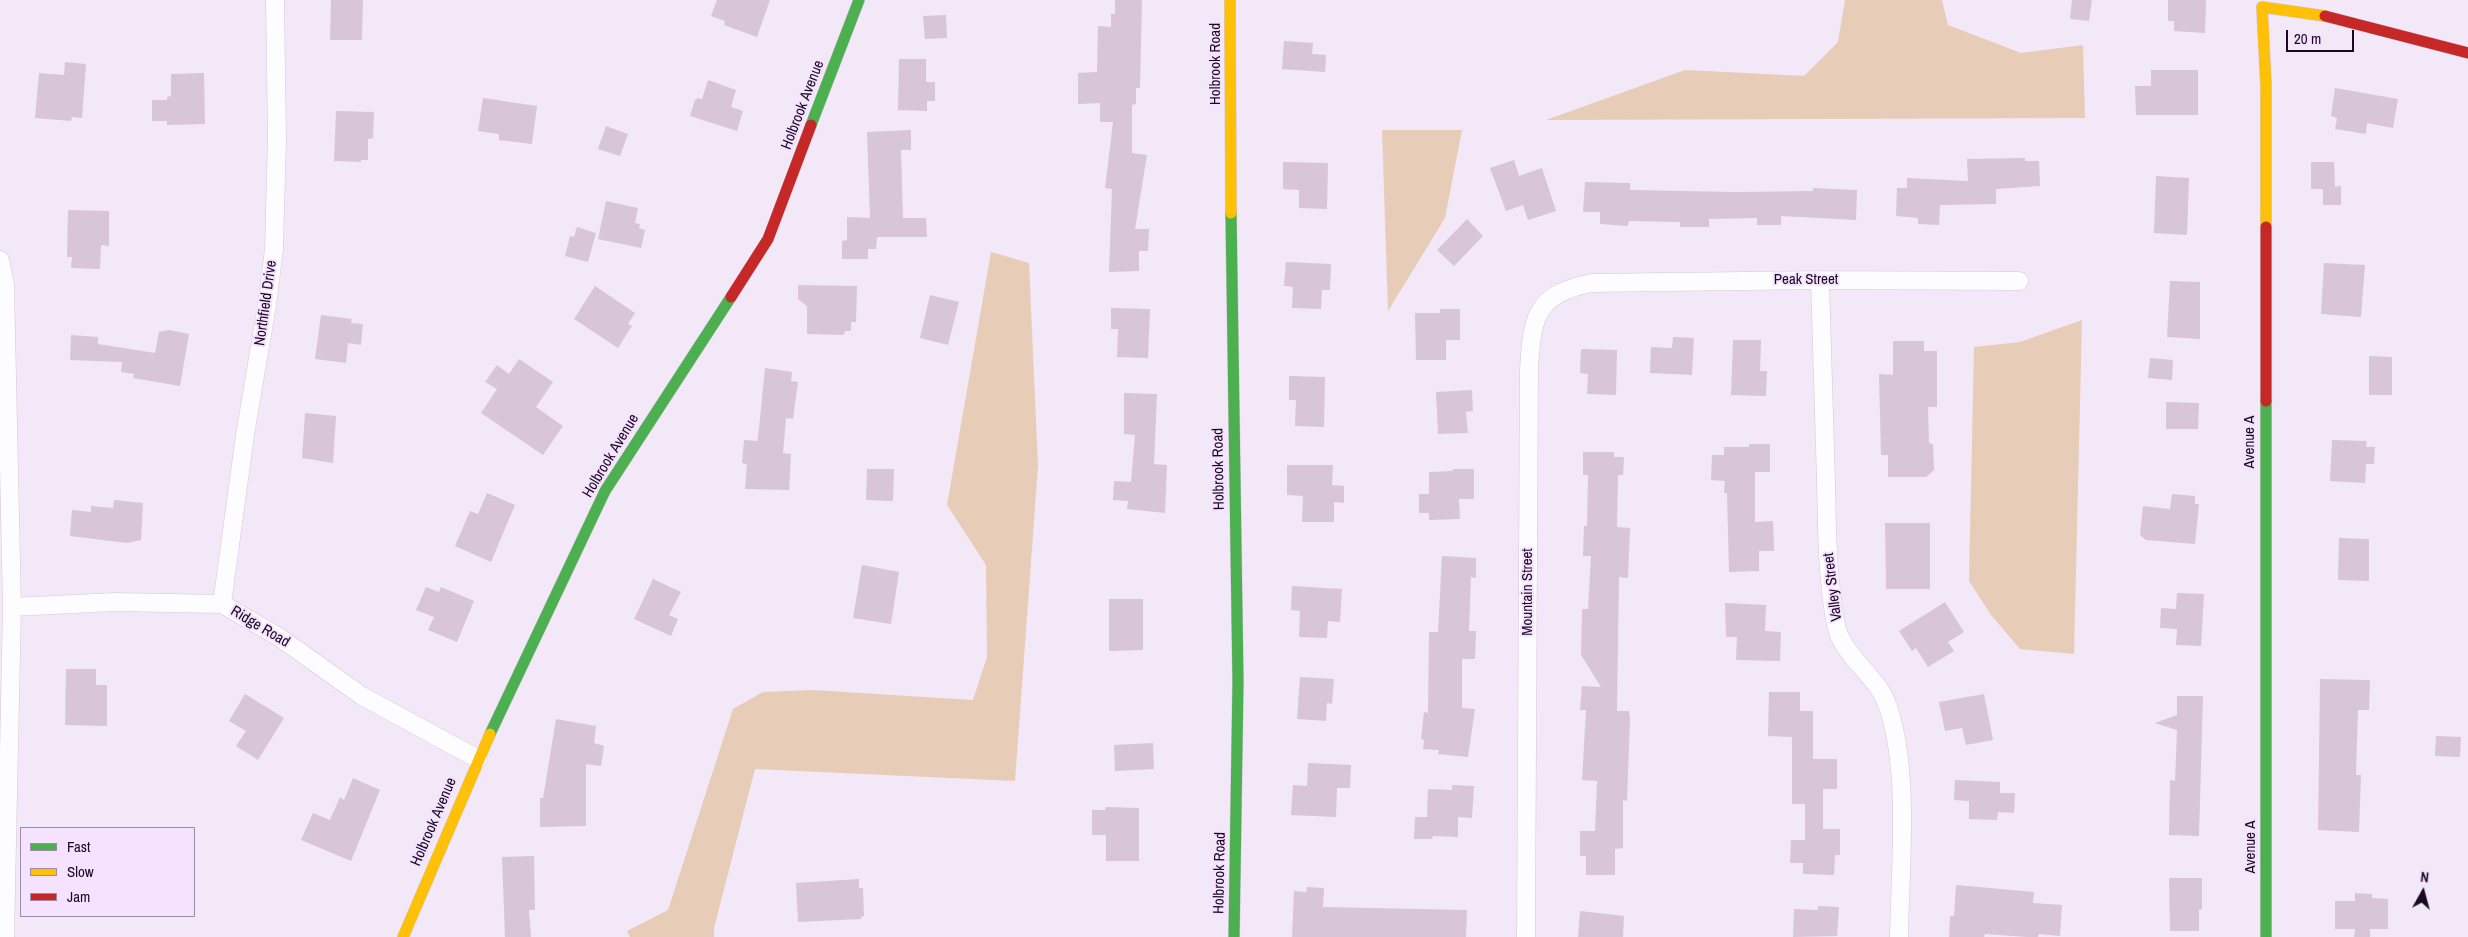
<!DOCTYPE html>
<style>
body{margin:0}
#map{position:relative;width:2468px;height:937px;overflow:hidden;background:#f3e8f8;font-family:"Archivo Narrow",sans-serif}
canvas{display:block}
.legend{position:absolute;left:20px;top:827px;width:175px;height:90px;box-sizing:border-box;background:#f5e2fe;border:1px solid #9e8ba6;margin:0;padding:6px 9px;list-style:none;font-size:15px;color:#1b0922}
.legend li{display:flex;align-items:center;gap:10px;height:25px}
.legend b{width:25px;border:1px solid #9e8ba6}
.north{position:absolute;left:2398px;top:867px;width:50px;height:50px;-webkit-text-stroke:4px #f5e2fe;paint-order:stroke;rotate:7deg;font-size:14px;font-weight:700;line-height:20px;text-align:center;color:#1b0922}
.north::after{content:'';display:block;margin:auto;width:18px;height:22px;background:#1b0922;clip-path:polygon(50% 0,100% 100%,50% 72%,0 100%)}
.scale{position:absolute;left:2286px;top:30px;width:68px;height:22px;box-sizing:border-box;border:2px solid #1b0922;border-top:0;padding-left:6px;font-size:15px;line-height:18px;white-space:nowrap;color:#1b0922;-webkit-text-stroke:4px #f5e2fe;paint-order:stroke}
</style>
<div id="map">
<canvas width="2468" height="937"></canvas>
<ul class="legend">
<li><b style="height:6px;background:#4caf50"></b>Fast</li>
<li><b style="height:6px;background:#ffc107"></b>Slow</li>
<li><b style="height:6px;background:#c62828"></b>Jam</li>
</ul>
<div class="north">N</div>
<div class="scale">20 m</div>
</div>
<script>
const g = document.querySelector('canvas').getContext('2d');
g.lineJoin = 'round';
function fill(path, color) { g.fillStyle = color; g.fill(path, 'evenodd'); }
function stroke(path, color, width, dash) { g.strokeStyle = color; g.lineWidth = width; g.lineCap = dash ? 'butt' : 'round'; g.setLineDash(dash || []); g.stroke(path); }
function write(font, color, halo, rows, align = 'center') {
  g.font = font + ' "Archivo Narrow",sans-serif'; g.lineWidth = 4; g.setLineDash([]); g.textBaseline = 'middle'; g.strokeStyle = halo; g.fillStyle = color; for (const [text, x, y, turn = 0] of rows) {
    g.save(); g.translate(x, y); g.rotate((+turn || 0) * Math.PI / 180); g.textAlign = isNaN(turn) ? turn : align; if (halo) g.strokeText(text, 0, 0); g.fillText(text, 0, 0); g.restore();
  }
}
fill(new Path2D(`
 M1845,0H1942L1948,25L2021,53L2083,45L2085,118L1546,120L1685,70L1804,76L1838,42Z
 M1382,130H1462L1445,218L1388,311Z
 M991,252L1029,263L1038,466L1015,781L755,769L714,928V937H630L627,931L668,910L733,709L763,692L813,690L973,700L987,657L986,565L947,505Z
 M2082,320L2074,654L2020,649L1991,615L1969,581L1974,347L2020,342Z`), '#e7cdb7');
fill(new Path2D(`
 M331,0H363L362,40H330Z
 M717,0H770L757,37L724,25L725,21L711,16Z
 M1115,0H1142L1140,88H1136V104L1132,105V153L1147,155L1135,229H1149L1148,251H1139V271L1109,272L1112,189L1105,188L1113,122H1100V103L1078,104V73L1097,72L1098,26L1111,27V14H1115Z
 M2072,0H2092L2089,21L2070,19Z
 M2168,0H2206L2205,33L2174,31V21H2168Z
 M946,15L947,38L925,39L923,16Z
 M1284,41L1313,43L1312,54L1326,55L1325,72L1282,69Z
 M899,59H926V82H935V101H927V111L898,110Z
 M65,62L86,64L82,118L72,117L71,121L35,118L39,73L64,75Z
 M2151,70H2198V115H2136L2135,86H2151Z
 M204,73L205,124L167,125V121H152V100H167V97L171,96V74Z
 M708,80L736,90L731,107L743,111L737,131L690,116L695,100L698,98L702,99Z
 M2335,88L2398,99L2393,128L2367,123L2366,134L2335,129L2337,118L2331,116Z
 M483,98L537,106L532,144L499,140V134L478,131Z
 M336,111L374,112L373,138L368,139V160H361V162L334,161Z
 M606,126L628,134L620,156L598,149Z
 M911,130V150H901L903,218H926L927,237H877L876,249H868V259H842V241L847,240V217L870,218L867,132Z
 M2025,158V161H2039L2040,186L1996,189V204L1940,205L1939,225L1918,224V218L1896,216L1897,188H1907V178L1968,181L1967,159Z
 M1514,160L1519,176L1542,168L1556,211L1528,220L1523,205L1506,211L1490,168Z
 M1283,162L1328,163L1327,209L1299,208V190L1283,189Z
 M2311,162H2334L2335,187L2341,186V205H2323V189H2311Z
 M2156,176L2189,178L2187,235L2154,233Z
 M1585,182L1630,183V190L1736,192L1813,191V188L1857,190L1856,220L1781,216V225H1757V218L1709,219V227H1680V222L1629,221L1628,226L1600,224V212H1583Z
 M606,201L638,208L635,223L640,224L639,228L645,230L641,248L598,239Z
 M68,210L109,211V246L101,245L100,269L71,268L72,257H67Z
 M1467,219L1483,236L1454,266L1437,250Z
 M577,227L596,233L588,262L565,256L570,236L574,237Z
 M1286,262L1331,264L1330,290H1322L1321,309L1292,308L1293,287L1284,286Z
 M2324,263L2365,265L2361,317L2321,314Z
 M2170,281L2200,282V339L2167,337Z
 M798,285L857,286L856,322H851V331H845L844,335L807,334V306L798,299Z
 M595,286L635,313L628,324L632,326L618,348L574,319Z
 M930,295L959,302L948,345L920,338Z
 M1111,308L1150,309L1148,358L1117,357L1118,329H1111Z
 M1440,309H1460V340H1446V360H1416L1415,313H1440Z
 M321,315L352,319L351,323L363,324L361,345L348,343L346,363L315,359Z
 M169,330L189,334L180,386L133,378L134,374L121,372L122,362L70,360L71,335L98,337V344L155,353L159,332Z
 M1673,337L1694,338L1692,375L1650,373L1651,347L1672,348Z
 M1733,340H1761L1760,371H1767L1766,396L1731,395Z
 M1893,341H1924V351H1937V407H1928L1929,443L1933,444L1934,470L1926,477H1888V455H1881L1879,374L1893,375Z
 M1581,349L1617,350L1616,395L1587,394L1588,374L1580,373Z
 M2369,356L2392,357V395H2369Z
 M2150,358L2173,360L2172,380L2148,378Z
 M519,359L553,382L536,407L563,426L543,455L481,413L497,389L485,382L497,365L509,374Z
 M765,368L792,372L791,381L798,382L793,419L786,418L783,453L791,454L789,490L745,489L747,464L742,463L744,440L757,441L758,438Z
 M1289,376L1325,377L1324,427L1295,426L1296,400H1289Z
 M1472,390L1473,411L1466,412L1468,433L1438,434L1436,392Z
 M1124,393L1157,394L1154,464L1167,465L1165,513L1127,509L1128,501L1113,500L1114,481L1131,482L1135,435L1124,434Z
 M2166,402L2199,403L2198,429H2166Z
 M305,413L336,416L333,463L302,458Z
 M2332,440L2367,441L2366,447H2375L2374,464H2366L2365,483L2330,481Z
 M1749,444H1770V472H1755V522L1773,521L1774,551H1759V571L1729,572L1727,493H1724L1725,481L1711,480L1712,455H1724V447H1749Z
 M1583,452H1614V457H1624L1623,475H1618L1617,527L1630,528L1628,578L1619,577L1617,711H1629L1630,719L1627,801L1623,800V848L1615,849V875H1586V856H1580V831H1595L1597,781L1582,780L1586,710H1580L1582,686L1601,687L1581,655L1582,609H1588L1591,556H1583L1584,526H1587L1588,475H1583Z
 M1287,465H1333L1332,485L1344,486V503L1334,502V522H1302L1303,496L1287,495Z
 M867,469H894L893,501L866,500Z
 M1453,469H1474V499H1459L1460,519L1429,520V513H1419V494H1429V472L1453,471Z
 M487,493L515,505L491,562L455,546L470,511L478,514Z
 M2172,494L2195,496V504H2199L2195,544L2146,540L2140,535L2143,506L2170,509Z
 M114,500L143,503L141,540L127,543L70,536L72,510L91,512V506L113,508Z
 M1885,523H1930V589H1886Z
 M2339,538L2369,539V581L2338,580Z
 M1442,556L1476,558V578L1471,577L1469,631H1476L1475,659H1462V708L1475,709L1468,757L1438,754L1439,750L1423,749L1424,740L1421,739L1424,712L1428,713L1429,632H1438Z
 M862,565L899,572L891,624L853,618Z
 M653,579L681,592L669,615L678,619L671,636L634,619Z
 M1292,586L1342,589L1340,622L1328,621L1327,638L1299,637L1300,611L1291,610Z
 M426,587L439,592L441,587L474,601L457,642L428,630L434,617L416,610Z
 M2177,593L2204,594L2201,646L2176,645L2177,629L2160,628L2161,608L2176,609Z
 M1109,599H1143V650L1109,651Z
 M1945,602L1964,632L1948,642L1954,651L1928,667L1916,648L1912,651L1899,631Z
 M1725,603L1766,605L1765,631L1781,632L1780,661L1736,660L1737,637H1726Z
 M66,669H96V685H107V726L65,725Z
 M1300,677L1334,679L1332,704L1327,703L1326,721L1297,719Z
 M2320,679L2370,680L2369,710H2358L2356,775H2361L2359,832L2318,830Z
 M1769,692H1800V711H1813V759H1837V789H1823V829H1840V855H1835L1834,875L1803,874V863H1790L1791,840H1805V804H1792V737L1768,736Z
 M245,694L284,718L258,760L236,746L246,731L229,721Z
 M1984,694L1993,740L1966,745L1962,728L1945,731L1939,702Z
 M2177,696H2203L2199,836L2169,835L2170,780L2175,781L2177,730L2155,723L2177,715Z
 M556,719L596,726L594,743L604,746L601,766L586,764V826L540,827V798H543Z
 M2436,736L2461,737L2460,757L2435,756Z
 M1153,743L1154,769L1115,771L1114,745Z
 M1308,763L1351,765L1350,788H1337L1336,817L1291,815L1293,785L1307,786Z
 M353,778L380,790L351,861L301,840L313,813L330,820L340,797L344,800Z
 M1955,780L2000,782V793H2015L2014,813L1998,812L1997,820L1969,819V801L1954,800Z
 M1452,785L1474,786L1472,818L1458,817V837L1433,836L1432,839H1414L1415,817H1427L1428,789L1452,790Z
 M1106,807L1139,808V861H1106V835H1092V810H1105Z
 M534,856L535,910H529L531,937H505L502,857Z
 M2169,878H2202V909L2199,910V931H2170Z
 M859,879V888H863L864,916L861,917V919L798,922L796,883Z
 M1956,885L2034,892L2033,903L2062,905L2060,936L2039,934L2038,937H2027L1985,934L1984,937H1949L1950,916H1954Z
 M1307,887L1324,888L1323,907L1467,910L1466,937H1292L1294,891L1306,892Z
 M2355,893L2372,894V898L2388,899V929H2370V937H2354L2355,929H2335V901H2355Z
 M1818,906L1839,907L1837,936L1793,937L1794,909L1818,910Z
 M1580,911L1624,916L1623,937H1578Z`), '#d8c5d7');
const street = new Path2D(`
 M0,260L5,285L12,607L5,937
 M1820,280C1822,347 1824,414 1826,481C1827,528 1827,578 1836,625C1843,658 1878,675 1888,707C1910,771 1900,869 1899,937
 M222,604L245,435L267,305L274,249L277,138L275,0
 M12,607L115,602L222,604L279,637L362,696L478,759
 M1526,937L1529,370C1532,317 1535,294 1592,283L1820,280L2019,281`);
const fast = new Path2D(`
 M811,125L859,0
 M1231,213L1238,682L1234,937
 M2266,401V937
 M490,734L605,491L731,297`);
const slow = new Path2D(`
 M1230,0L1231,213
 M2266,227V86L2262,7L2325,16
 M403,937L490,734`);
const jam = new Path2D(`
 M2325,16L2468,53
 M2266,227V401
 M731,297L768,239L811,125`);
stroke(street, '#d5c6db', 19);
stroke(fast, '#d5c6db', 12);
stroke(slow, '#d5c6db', 12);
stroke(jam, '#d5c6db', 12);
stroke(street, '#fdfcfe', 18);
stroke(fast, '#4caf50', 11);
stroke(slow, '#ffc107', 11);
stroke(jam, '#c62828', 11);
write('15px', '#1b0922', '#f5e2fe', [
 ["Holbrook Road",1216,64,-90],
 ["Holbrook Avenue",803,105,-69],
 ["Peak Street",1806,280],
 ["Northfield Drive",266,303,-82],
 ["Avenue A",2250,442,-90],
 ["Holbrook Avenue",611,456,-59],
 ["Holbrook Road",1219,469,-91],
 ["Valley Street",1833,587,-97],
 ["Mountain Street",1528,592,-90],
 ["Ridge Road",260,627,31],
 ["Holbrook Avenue",434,822,-67],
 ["Avenue A",2251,847,-90],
 ["Holbrook Road",1220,873,-89]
]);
</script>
